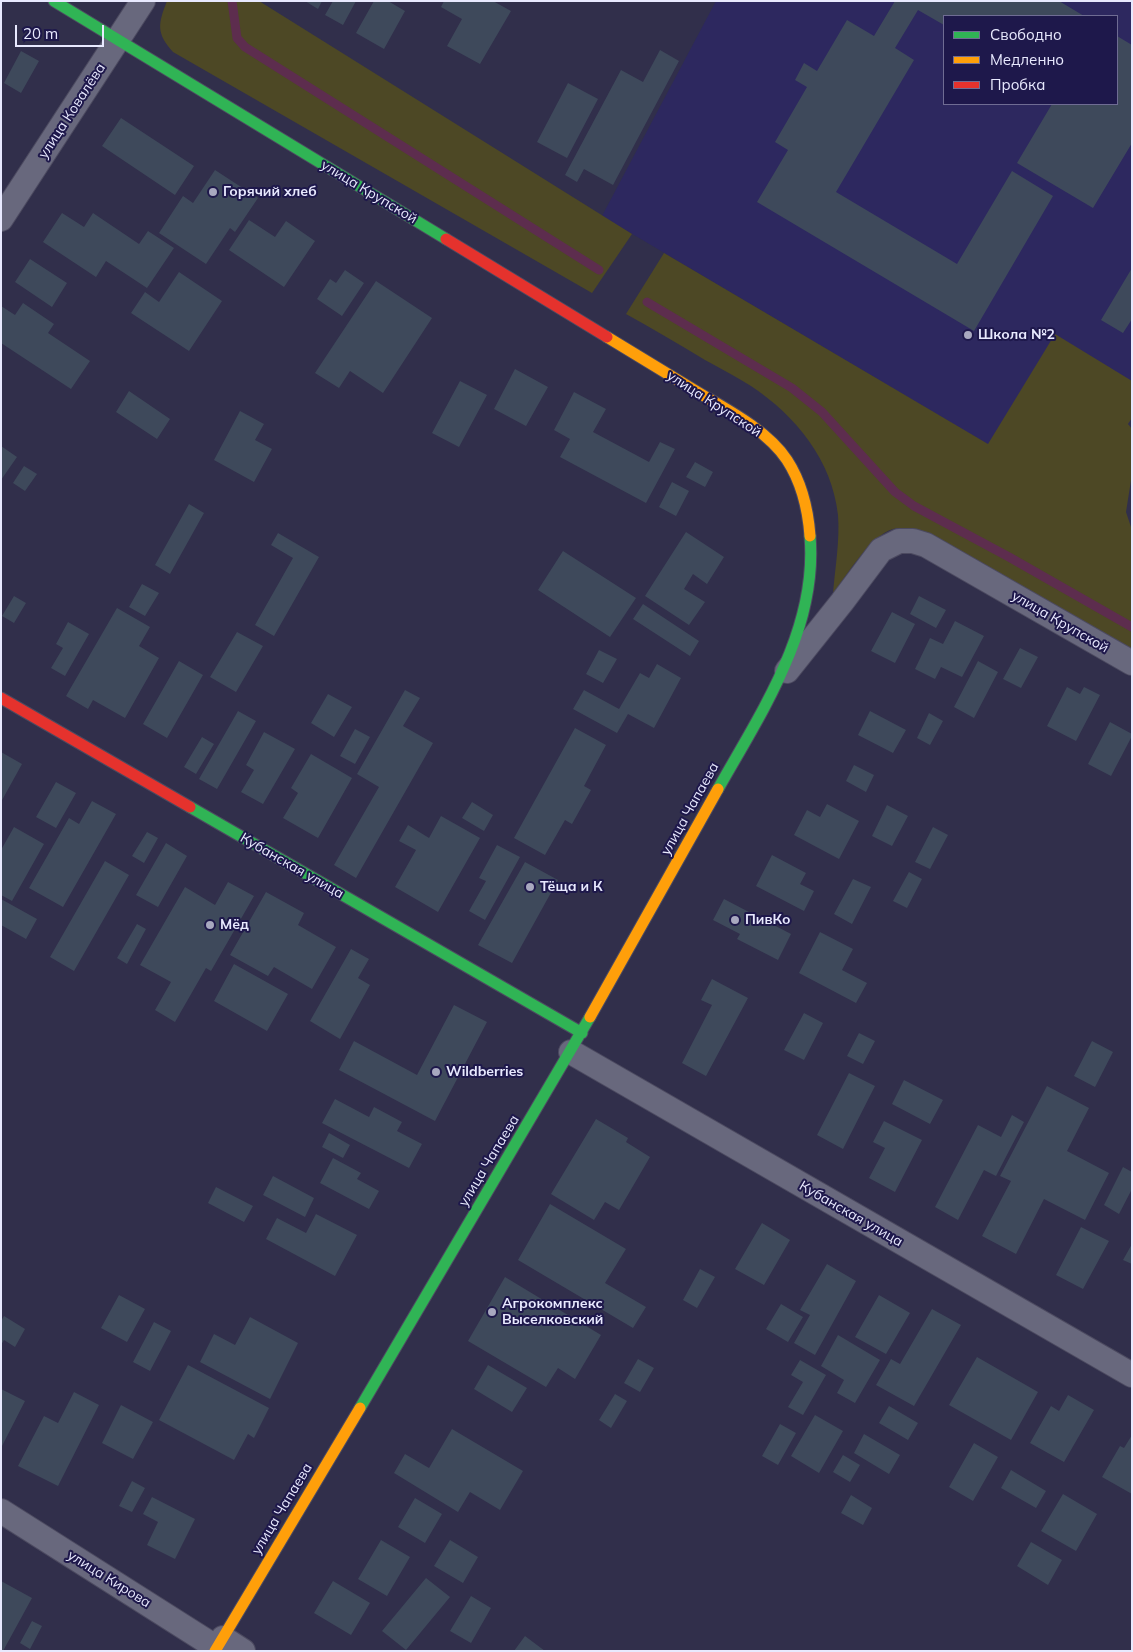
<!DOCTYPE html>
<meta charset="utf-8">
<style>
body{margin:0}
#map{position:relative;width:1133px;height:1652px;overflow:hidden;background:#312f4b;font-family:Mulish,sans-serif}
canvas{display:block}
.frame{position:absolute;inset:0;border:2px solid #e8e9fe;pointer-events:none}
.legend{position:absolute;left:943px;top:15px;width:175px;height:90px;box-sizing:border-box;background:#1e184b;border:1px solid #6f6c93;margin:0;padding:6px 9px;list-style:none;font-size:15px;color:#e8e9fe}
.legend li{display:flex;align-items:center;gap:10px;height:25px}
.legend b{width:25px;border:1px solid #6f6c93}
.scale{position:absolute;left:15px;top:25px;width:89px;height:22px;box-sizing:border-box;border:2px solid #e8e9fe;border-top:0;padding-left:6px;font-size:15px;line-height:18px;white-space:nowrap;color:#e8e9fe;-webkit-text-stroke:4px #1e184b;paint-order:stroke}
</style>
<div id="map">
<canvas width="1133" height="1652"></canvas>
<div class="frame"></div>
<ul class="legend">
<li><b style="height:6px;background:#30b455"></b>Свободно</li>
<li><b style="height:6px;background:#ff9f0a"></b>Медленно</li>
<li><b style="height:6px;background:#e5322d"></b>Пробка</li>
</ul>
<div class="scale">20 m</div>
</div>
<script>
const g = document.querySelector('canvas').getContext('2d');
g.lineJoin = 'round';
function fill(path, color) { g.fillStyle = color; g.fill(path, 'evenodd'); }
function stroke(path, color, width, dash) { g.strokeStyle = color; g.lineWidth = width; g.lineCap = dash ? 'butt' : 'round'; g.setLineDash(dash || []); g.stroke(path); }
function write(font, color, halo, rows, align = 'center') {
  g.font = font + ' Mulish,sans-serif'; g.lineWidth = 4; g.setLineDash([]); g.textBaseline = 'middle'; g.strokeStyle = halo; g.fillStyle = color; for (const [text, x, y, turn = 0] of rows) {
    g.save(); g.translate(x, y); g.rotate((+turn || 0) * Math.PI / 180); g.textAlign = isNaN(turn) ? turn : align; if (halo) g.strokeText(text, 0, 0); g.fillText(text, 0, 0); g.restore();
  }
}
fill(new Path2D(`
 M716,1H1132V418L1049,556L987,444L602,216ZM944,16H1117V104H944Z`), '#2d285f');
fill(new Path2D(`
 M167,1H259L632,234L592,293L173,52C156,33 158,24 167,1Z
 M664,253L988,444L1055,334L1132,381V418L1128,424L1132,429V474L1126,512L1132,530V650L909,529C904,529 898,528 893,529C871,535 846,576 833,594C835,568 840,541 838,515C832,460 796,416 751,386C737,377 721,369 705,360C679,344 653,329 626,314Z`), '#4d4825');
stroke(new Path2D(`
 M232,1L237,38L245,47L599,270
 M647,302L792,388L822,412L895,492L914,506L1009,557L1132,627`), '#5d2d4e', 9);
fill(new Path2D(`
 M305,1H322L318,9Z
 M333,1H356L343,25L325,15Z
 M374,1H388L405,11L384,49L356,33Z
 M444,1H493L511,11L480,64L447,46L462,19L441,7Z
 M895,1H1059L1084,16H944V25L918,10L895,48L914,60L836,192L957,264L1012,171L1053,196L974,331L757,202L788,150L775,142L807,87L795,80L804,63L817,71L847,20L874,36Z
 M1117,36L1132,45V143L1093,208L1017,163L1052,104H1117Z
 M660,50L679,61L613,185L584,169L577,182L565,175L621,70L643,82Z
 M21,51L39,61L21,93L4,83Z
 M568,83L598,99L567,158L537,142Z
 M121,118L194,166L175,195L102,146Z
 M215,170L258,198L235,232L230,228L206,264L159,233L183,196L193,203Z
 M62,213L84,227L93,213L139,244L148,231L174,248L147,288L106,261L96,277L43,242Z
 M249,220L275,237L286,221L315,241L284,287L229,250Z
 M30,259L67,283L52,307L15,282Z
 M1132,268V319L1123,333L1101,320Z
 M345,270L364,283L342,316L317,299L330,279L336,283Z
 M179,272L222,301L189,351L131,313L145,292L159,302Z
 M376,281L432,318L383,393L350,371L339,388L315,373Z
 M23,303L54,324L48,333L90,361L71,389L1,343V306L15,315Z
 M515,369L548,387L526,426L494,409Z
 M460,381L487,395L459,447L432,433Z
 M129,391L170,419L157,439L116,412Z
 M574,392L606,409L593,432L649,462L660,442L675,449L646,503L560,457L570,439L554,430Z
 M240,411L264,424L255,440L272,449L254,482L214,460Z
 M1,446L17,457L1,480Z
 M695,462L713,472L705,487L686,477Z
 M24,466L37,474L25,491L13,483Z
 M672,482L689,491L676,516L659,507Z
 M189,504L204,513L170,574L155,565Z
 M686,532L724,557L707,584L693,574L684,589L705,602L689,625L645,596Z
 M278,533L319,557L274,636L255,625L293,558L271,545Z
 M563,551L636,598L610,637L538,590Z
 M142,584L159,593L145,616L129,607Z
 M14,596L26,603L14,623L2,616Z
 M919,596L946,610L936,628L910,614Z
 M643,604L699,641L690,656L633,619Z
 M117,608L150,627L139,646L159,658L125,718L93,700L88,709L66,696Z
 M892,612L915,624L895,663L871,651Z
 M955,621L984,636L962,677L941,667L935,679L915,669L930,638L943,644Z
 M68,622L89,634L65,676L51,668L63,648L56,644Z
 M237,632L263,646L236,692L210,677Z
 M1020,648L1038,657L1021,688L1003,679Z
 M599,650L617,659L603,683L586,674Z
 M179,661L203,675L167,738L143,724Z
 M978,661L998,672L974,718L954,707Z
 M657,664L681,678L654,728L628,714L617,733L573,709L584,690L619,709L640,673L649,678Z
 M1067,687L1080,694L1084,687L1100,695L1076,741L1047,726Z
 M405,690L420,698L403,726L433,743L356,878L334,865L379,787L357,774Z
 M328,694L352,707L334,737L311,723Z
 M238,711L256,721L217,789L199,779Z
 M870,711L906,730L893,753L858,735Z
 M929,713L943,721L930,745L917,738Z
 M1110,722L1132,734V736L1111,776L1088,764Z
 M575,728L606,745L584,786L591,790L572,824L565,820L545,855L514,838Z
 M355,729L370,737L355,764L340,756Z
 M264,732L295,749L263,804L241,792L254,770L246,765Z
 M202,737L214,744L196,774L184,767Z
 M1,752L22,764L1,802Z
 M311,754L352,778L318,838L283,818L298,793L291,788Z
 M854,765L874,775L866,792L846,781Z
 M56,782L76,793L56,828L36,817Z
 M92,801L116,814L63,907L29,888L69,818L79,824Z
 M472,802L493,815L484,831L462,818Z
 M827,804L859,821L839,859L794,835L807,810L820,817Z
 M887,805L908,816L892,846L872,836Z
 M441,816L480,838L438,912L395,887L416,850L399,841L408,825L429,838Z
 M14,827L44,844L12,901L1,895V850Z
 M933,827L948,835L930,869L915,862Z
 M147,832L158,838L144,863L132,856Z
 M166,843L187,856L158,907L136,895Z
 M497,845L520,857L485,920L469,911L486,881L479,878Z
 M772,855L806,873L800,884L814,891L804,911L756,886Z
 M105,861L129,875L74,971L50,957Z
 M525,862L558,880L512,963L478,945Z
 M909,872L922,879L907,908L893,901Z
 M853,879L871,887L852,924L834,914Z
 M228,882L254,896L211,971L206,968L175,1022L155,1010L171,982L140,965L185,887L215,905Z
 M266,892L304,913L298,925L336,947L312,989L274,967L268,976L230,955Z
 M1,899L37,919L26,939L1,925Z
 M724,899L791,934L778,960L737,939L740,934L713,920Z
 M137,924L146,929L127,964L117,958Z
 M820,932L853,949L842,970L867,983L856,1003L799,973Z
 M351,949L369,959L358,978L370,985L340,1039L310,1021Z
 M234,964L288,994L267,1031L214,1001Z
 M712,979L748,998L706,1076L682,1063L712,1005L701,1000Z
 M454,1005L487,1022L435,1121L339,1070L354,1041L417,1075Z
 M804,1013L823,1023L804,1060L784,1050Z
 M859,1033L875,1041L863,1064L847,1056Z
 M1092,1041L1113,1052L1095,1087L1074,1076Z
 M849,1073L875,1086L843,1149L817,1135Z
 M904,1080L943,1100L930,1124L892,1104Z
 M1047,1086L1089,1108L1067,1151L1109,1173L1085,1220L1044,1199L1016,1254L982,1236L1011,1181L1000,1176Z
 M335,1099L369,1117L374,1107L402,1122L397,1131L422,1144L409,1168L322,1123Z
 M1012,1115L1024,1122L996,1176L984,1170L958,1220L935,1207L978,1125L1001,1137Z
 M596,1119L628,1138L626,1142L650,1157L619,1210L605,1202L594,1220L551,1194Z
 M884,1121L922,1140L895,1192L869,1178L885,1148L873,1142Z
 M329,1133L350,1145L343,1158L322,1147Z
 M333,1158L361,1173L357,1179L379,1191L369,1209L320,1183Z
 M1123,1167L1132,1172V1189L1119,1214L1104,1205Z
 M273,1176L314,1198L305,1217L263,1195Z
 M216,1187L253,1206L244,1222L208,1203Z
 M550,1204L626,1249L605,1283L646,1307L633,1328L518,1260Z
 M316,1214L357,1235L335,1276L266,1239L277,1218L306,1233Z
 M762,1223L790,1240L764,1285L735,1269Z
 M1081,1227L1109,1241L1083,1289L1056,1275Z
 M1132,1244V1264L1123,1260Z
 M827,1264L856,1281L815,1355L794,1343L810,1315L800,1310Z
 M700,1269L715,1277L697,1308L683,1300Z
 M505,1277L601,1335L575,1379L558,1368L546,1387L468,1341Z
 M119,1295L145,1309L127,1342L101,1328Z
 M879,1295L910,1313L886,1354L855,1337Z
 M781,1304L803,1317L788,1342L766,1329Z
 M932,1309L961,1325L914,1406L876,1385L891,1359L900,1364Z
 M4,1316L25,1329L15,1347L4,1340L1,1345V1321Z
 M250,1317L298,1343L270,1399L200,1362L214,1334L235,1345Z
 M154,1322L171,1331L150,1371L133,1362Z
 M838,1335L880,1360L855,1403L837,1393L844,1380L821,1366Z
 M977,1357L1038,1392L1011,1440L949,1405Z
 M638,1359L654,1368L640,1392L624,1383Z
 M800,1360L826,1375L803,1415L788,1407L803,1382L791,1375Z
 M188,1365L269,1408L254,1438L248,1434L234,1460L159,1420Z
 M488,1365L527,1388L512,1412L474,1389Z
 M1,1389L25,1401L1,1448Z
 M74,1392L99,1405L58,1486L18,1466L44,1416L58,1423Z
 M615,1394L627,1401L611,1428L599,1420Z
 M1068,1395L1094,1410L1064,1462L1030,1443L1051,1406L1059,1411Z
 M121,1405L153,1422L133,1459L102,1443Z
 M889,1406L918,1423L908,1440L879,1423Z
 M815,1415L843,1431L819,1473L791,1456Z
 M780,1424L796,1433L778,1465L762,1456Z
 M452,1429L523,1471L500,1510L470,1492L458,1512L394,1473L405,1454L429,1468Z
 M864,1434L900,1455L889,1474L854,1453Z
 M1132,1435V1494L1102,1477L1120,1446L1124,1448Z
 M974,1443L998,1457L973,1501L949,1487Z
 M843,1455L860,1465L850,1482L833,1472Z
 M1011,1470L1046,1491L1036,1508L1001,1488Z
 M132,1481L145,1488L132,1512L119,1506Z
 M1063,1494L1097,1514L1076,1551L1041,1531Z
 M851,1495L872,1508L863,1525L841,1513Z
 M152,1497L195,1519L175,1559L147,1545L158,1522L143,1514Z
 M415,1498L442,1514L425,1543L398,1527Z
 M381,1540L410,1557L387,1596L358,1579Z
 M450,1540L478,1557L463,1583L434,1566Z
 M1031,1542L1062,1560L1048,1585L1017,1566Z
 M426,1578L450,1597L406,1650L382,1631Z
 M1,1581L32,1598L3,1651H1Z
 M333,1581L370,1603L351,1635L314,1613Z
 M471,1596L491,1608L471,1643L450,1631Z
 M32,1621L42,1626L30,1649L20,1643Z
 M525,1636L545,1651H514Z`), '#3e495b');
const street = new Path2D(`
 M1,219L143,1
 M787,671L842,602L881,550L899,541H913L926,545L1132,663
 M571,1052L1132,1375
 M1,1511L217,1648
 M223,1638L243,1651`);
const fast = new Path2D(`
 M54,1L446,239
 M718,789C762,711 818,629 810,536
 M190,807L582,1033
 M360,1408L590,1017`);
const slow = new Path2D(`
 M607,337C638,356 668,374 699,393C728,410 768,431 787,460C802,483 808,509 810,536
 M590,1017L718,789
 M215,1651L360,1408`);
const jam = new Path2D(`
 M446,239L607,337
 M1,698L190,807`);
stroke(street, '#4c4a60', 26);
stroke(fast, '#4c4a60', 13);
stroke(slow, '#4c4a60', 13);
stroke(jam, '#4c4a60', 13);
stroke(street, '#68687d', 24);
stroke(fast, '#30b455', 11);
stroke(slow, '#ff9f0a', 11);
stroke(jam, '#e5322d', 11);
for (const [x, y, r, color] of [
 [213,192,5,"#a8a8bf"],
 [968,335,5,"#a8a8bf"],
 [530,887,5,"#a8a8bf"],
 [735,920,5,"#a8a8bf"],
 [210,925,5,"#a8a8bf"],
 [436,1072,5,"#a8a8bf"],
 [492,1312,5,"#a8a8bf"]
]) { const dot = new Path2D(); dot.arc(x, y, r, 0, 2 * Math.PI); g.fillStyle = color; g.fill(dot); stroke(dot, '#1e184b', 2); }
write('14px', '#e8e9fe', '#1e184b', [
 ["улица Ковалёва",72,111,-57],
 ["улица Крупской",369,192,31],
 ["улица Крупской",714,404,33],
 ["улица Крупской",1060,622,30],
 ["улица Чапаева",690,809,-61],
 ["Кубанская улица",292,866,30],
 ["улица Чапаева",489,1161,-59],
 ["Кубанская улица",851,1214,30],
 ["улица Чапаева",282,1509,-59],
 ["улица Кирова",109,1579,32]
]);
write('bold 14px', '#e8e9fe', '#1e184b', [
 ["Горячий хлеб",223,192],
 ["Школа №2",978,335],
 ["Тёща и К",540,887],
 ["ПивКо",745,920],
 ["Мёд",220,925],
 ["Wildberries",446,1072],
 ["Агрокомплекс",502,1304],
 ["Выселковский",502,1320]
], 'left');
</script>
